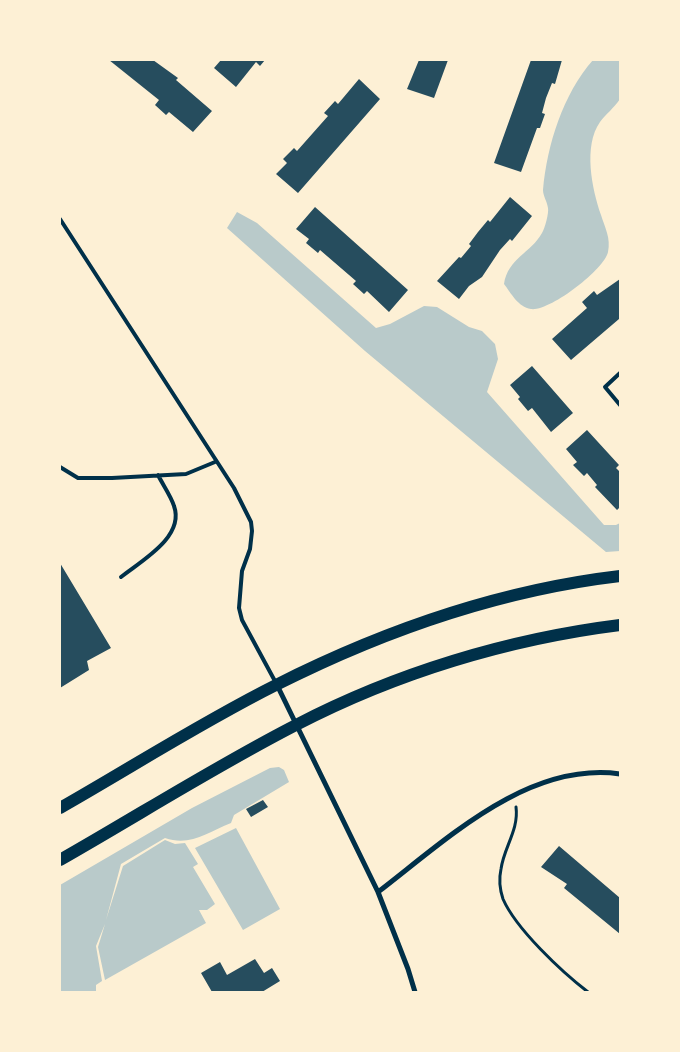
<!DOCTYPE html>
<style>
body{margin:0}
#map{position:relative;width:680px;height:1052px;overflow:hidden;background:#fdf0d5;font-family:"Libre Baskerville",serif}
canvas{display:block}
.frame{position:absolute;inset:0;border:61px solid #fdf0d5;pointer-events:none}
</style>
<div id="map">
<canvas width="680" height="1052"></canvas>
<div class="frame"></div>
</div>
<script>
const g = document.querySelector('canvas').getContext('2d');
g.lineJoin = 'round';
function fill(path, color) { g.fillStyle = color; g.fill(path, 'evenodd'); }
function stroke(path, color, width, dash) { g.strokeStyle = color; g.lineWidth = width; g.lineCap = dash ? 'butt' : 'round'; g.setLineDash(dash || []); g.stroke(path); }
fill(new Path2D(`
 M593,60H620V99C614,108 606,114 600,122C583,146 592,189 601,215C605,228 611,238 608,252C604,270 549,312 531,309C518,307 511,293 504,284C508,258 531,253 542,233C545,228 549,213 548,208C547,201 543,196 543,190C547,145 563,94 593,60Z
 M237,212L257,223L376,328L390,324L424,306L437,307L469,327L482,331L495,344L498,359L487,392L604,525H616L620,523V551L606,552L365,351L227,228Z
 M279,767L284,770L289,782L234,815L231,823C208,832 190,847 165,838L121,864L106,920L123,866L165,840L175,844L185,843L198,864L193,867L215,904L207,910H199L206,923L105,980L98,947L105,924L96,946L102,981L96,985V992H61L60,885L192,808L270,768Z
 M236,828L280,909L243,930L195,848Z`), '#b9caca');
fill(new Path2D(`
 M109,60H153L178,78L176,80L212,111L193,132L169,112L166,115L155,105L159,100Z
 M221,60H265L260,66L256,62L236,87L214,68Z
 M419,60H448L434,98L407,89Z
 M531,60H562L555,84L552,83L546,98L542,113L545,114L540,128H537L521,172L494,163Z
 M359,79L380,99L298,193L276,174L287,163L283,159L294,148L297,151L328,116L324,113L335,101L338,104Z
 M510,197L532,216L512,241L510,239L500,250L482,277L469,286L459,299L437,281L459,257L461,258L471,246L469,244L478,232L488,220L490,222Z
 M315,207L408,290L389,312L367,291L364,294L353,284L356,281L320,250L318,253L306,243L309,239L296,229Z
 M620,279L619,319L571,360L552,339L587,308L582,302L594,291L597,295Z
 M532,366L573,413L551,432L532,408L528,411L518,399L520,397L510,385Z
 M587,430L619,465L616,468L620,472V507L617,510L595,487L597,485L587,473L584,476L573,465L577,462L566,449Z
 M60,563L111,648L87,661L89,670L60,688Z
 M263,800L268,807L251,817L246,809Z
 M559,846L620,898V934L564,888L567,884L541,867Z
 M255,959L264,973L272,968L280,981L262,992H212L201,973L220,962L227,975Z`), '#264d5e');
stroke(new Path2D(`
 M516,807C519,830 504,847 501,869C499,878 500,890 503,899C516,929 562,972 588,992`), '#003049', 3);
stroke(new Path2D(`
 M60,219L234,488L251,522L252,531L250,549L242,571L239,608L242,620L276,683
 M620,373L605,387L620,405
 M60,467L78,478H112L186,474L215,462
 M121,577C141,561 185,537 174,506C171,496 163,485 158,475`), '#003049', 4);
stroke(new Path2D(`
 M277,685L378,892L408,969L415,992
 M378,892C446,840 528,761 620,774`), '#003049', 5);
stroke(new Path2D(`
 M60,808C132,767 202,722 276,685C383,631 501,590 620,576
 M60,860C139,815 216,766 296,725C396,673 508,639 620,625`), '#003049', 12);
</script>
